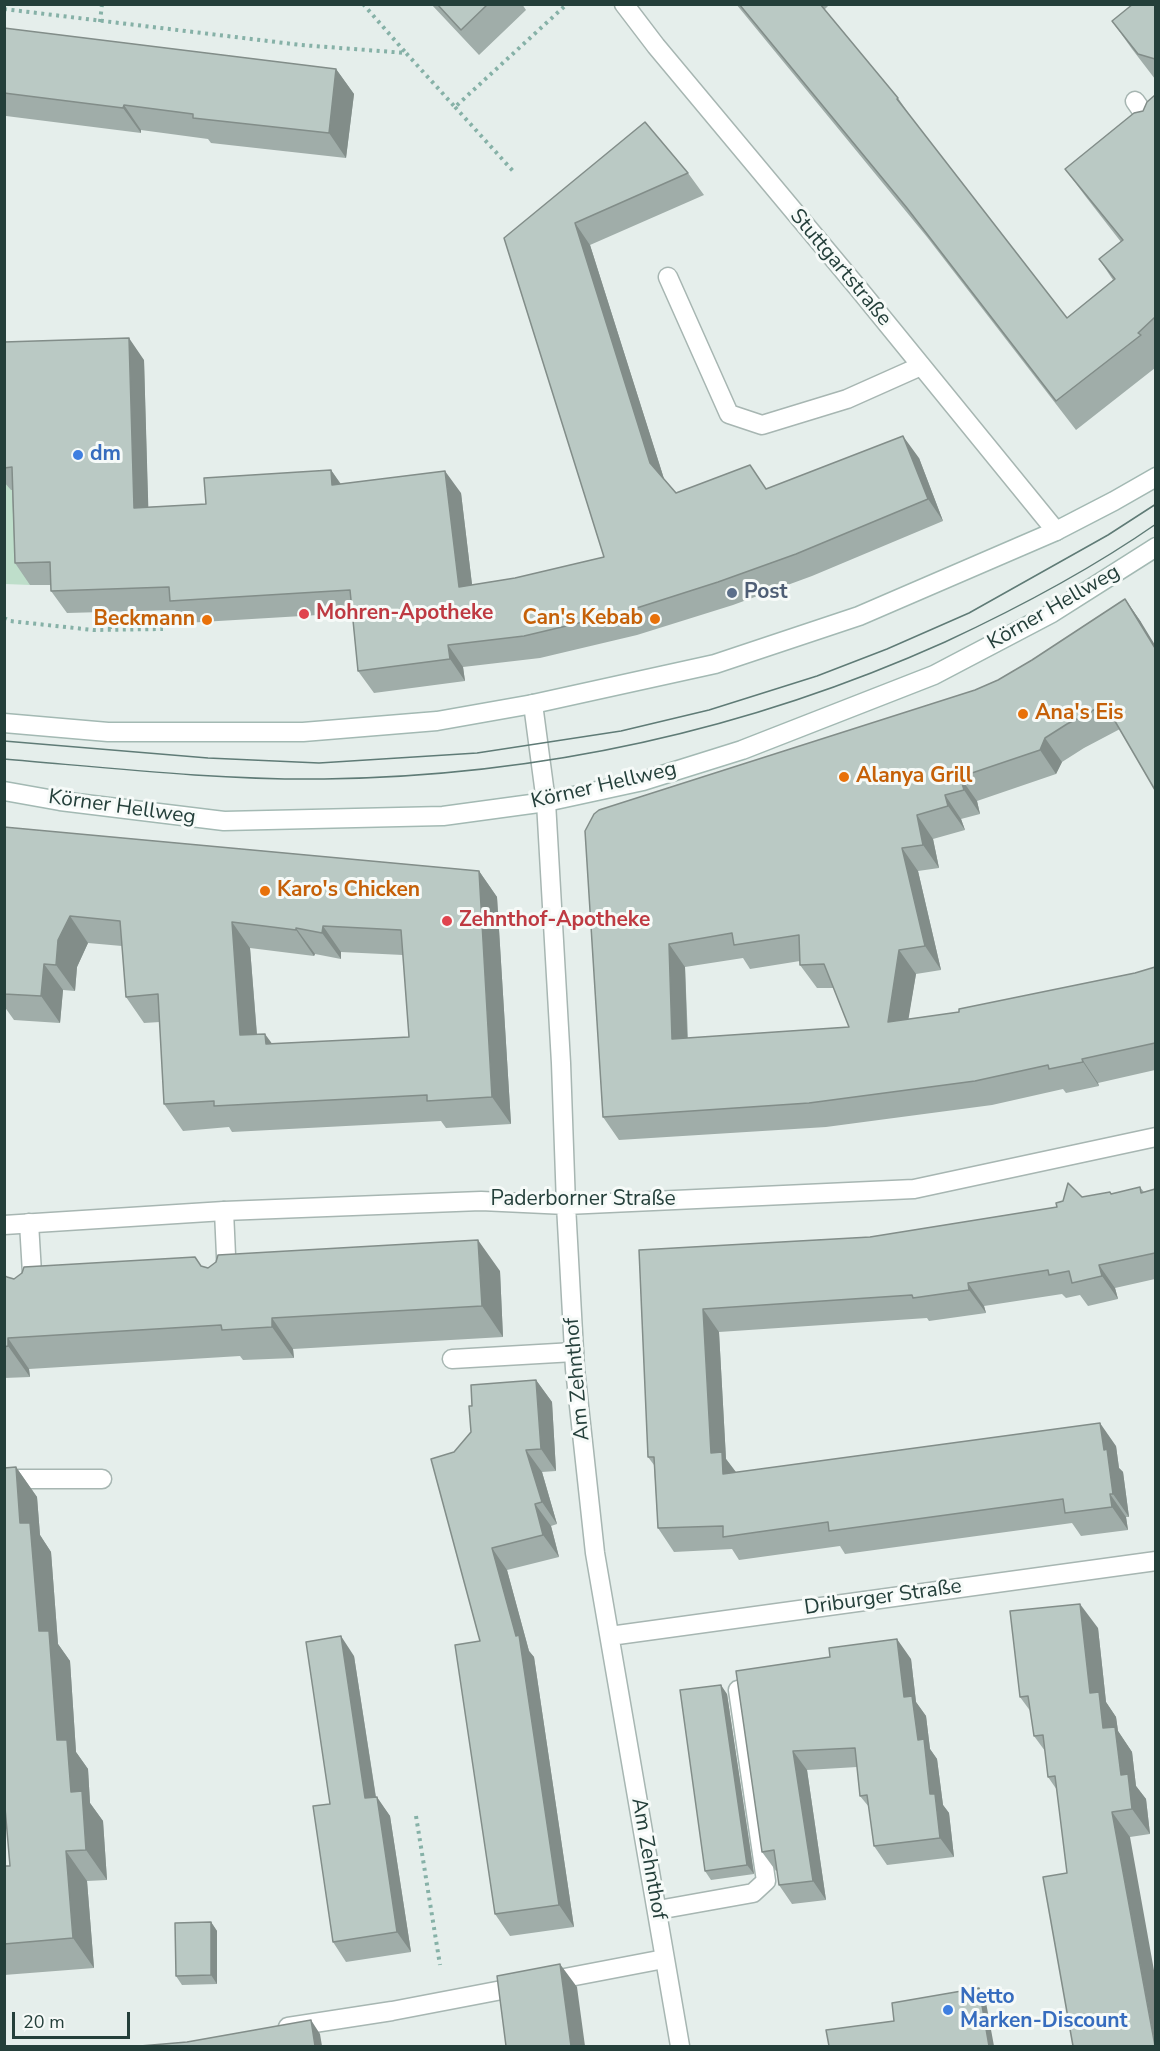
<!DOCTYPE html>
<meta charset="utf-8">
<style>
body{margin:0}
#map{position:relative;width:1160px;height:2051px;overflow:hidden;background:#e5eeeb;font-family:"Nunito Sans",sans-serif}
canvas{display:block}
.frame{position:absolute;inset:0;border:6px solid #243f3a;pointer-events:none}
.scale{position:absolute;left:12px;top:2012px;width:118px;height:27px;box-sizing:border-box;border:3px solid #243f3a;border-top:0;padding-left:8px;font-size:18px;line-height:21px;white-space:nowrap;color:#243f3a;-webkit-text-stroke:4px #f6faf8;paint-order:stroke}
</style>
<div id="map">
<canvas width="1160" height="2051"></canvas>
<div class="frame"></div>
<div class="scale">20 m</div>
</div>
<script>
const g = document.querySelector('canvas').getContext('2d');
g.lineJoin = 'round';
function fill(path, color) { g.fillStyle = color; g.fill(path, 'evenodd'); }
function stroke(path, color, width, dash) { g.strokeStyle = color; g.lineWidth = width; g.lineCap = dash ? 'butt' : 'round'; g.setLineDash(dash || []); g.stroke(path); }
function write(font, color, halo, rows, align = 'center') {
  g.font = font + ' "Nunito Sans",sans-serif'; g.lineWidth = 6; g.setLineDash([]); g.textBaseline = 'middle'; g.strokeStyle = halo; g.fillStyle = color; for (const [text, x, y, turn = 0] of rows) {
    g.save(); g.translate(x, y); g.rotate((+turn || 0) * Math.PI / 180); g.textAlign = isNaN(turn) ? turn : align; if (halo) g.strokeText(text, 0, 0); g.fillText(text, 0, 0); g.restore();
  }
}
fill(new Path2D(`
 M4,420L11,490L27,489L30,585L5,584Z`), '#bedeca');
const lane = new Path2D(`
 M1135,101L1156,131
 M668,277L729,414L762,425L847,399L921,366
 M224,1211L227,1278
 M29,1223L33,1290
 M452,1359L574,1352
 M4,1479H102
 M658,1910L753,1893L766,1881L738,1690
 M288,2027L392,2011L664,1959`);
const street = new Path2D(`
 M624,4L656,46L858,288L1056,531
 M533,704L546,802L561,1063L566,1205L575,1369L595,1553L680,2046
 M4,1225L224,1211L481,1201L566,1205L914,1189L1156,1137
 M610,1636L1156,1561`);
const secondary = new Path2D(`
 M4,723L108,732H303L437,721L533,704L715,664L859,616L1056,531L1114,501L1156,477
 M4,791L60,801L224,821L443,816L546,802L643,781L742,750L934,675L1052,613L1156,547`);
stroke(lane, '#a7b6b2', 21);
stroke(street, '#a7b6b2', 21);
stroke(secondary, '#a3b9b3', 21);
stroke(new Path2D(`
 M363,4L406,53
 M4,9L301,45L406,53L455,107L567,4
 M100,22L102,4
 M455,107L513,171
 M109,612L110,629
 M4,618L10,621L93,630L163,629
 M416,1816L440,1965`), '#86b1a7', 4, [3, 4.5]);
stroke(lane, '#fff', 18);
stroke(street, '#fff', 18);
stroke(secondary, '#fff', 18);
stroke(new Path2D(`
 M4,741L208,758L319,763L477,753L621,731L709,710L817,676L887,649L969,613L1108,535L1156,504
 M4,759C111,768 217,780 324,779C539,776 749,730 945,642C1018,608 1090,570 1156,524`), '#5f7b76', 1.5);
fill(new Path2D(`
 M431,4H522L526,10L479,55Z
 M736,4H830L824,10L898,98L918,127L1067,318L1113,280L1099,259L1121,242L1086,197L1065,169L1143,111L1155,95V368L1076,430L927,237Z
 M1155,4V79L1132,49L1112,21Z
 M4,28L336,69L354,94L346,158L211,143L208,139L141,130V133L6,116L4,114Z
 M688,173L704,195L590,245L664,479L676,493L767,489L919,458L943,521L812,576L733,605L637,635L540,658L463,667L465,681L374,693L358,671L352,613L185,623L175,610L67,613L51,591V585H30L15,563L12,490H11L4,482V342L144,360L148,507L206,504L331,470L341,484L461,493L472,585L515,578L604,557L504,238Z
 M1125,599L1141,622L1120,729L1084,748L1062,762L1056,774L977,801L980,814L961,819L965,830L933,839L939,868L918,871L941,970L916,974L908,1019L959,1012L1135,973L1155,967V1070L1098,1083L1099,1086L1066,1093L1063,1089L992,1105L826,1127L619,1140L603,1117L585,831L975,690L998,680L1032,660ZM743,958L750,969L800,961V965L817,988H834L849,1027L688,1038L685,967Z
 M4,827L479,871L497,897L511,1124L446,1128L441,1121L232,1132L229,1127L183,1131L164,1104L160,1022L144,1023L126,997L122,946L88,943L77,967L75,991L63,990L60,1023L14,1020L4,1006ZM250,948L314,956L315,954L341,959V952L403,955L409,1037L272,1044L257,1034Z
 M1140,1187L1144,1192L1155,1189V1279L1115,1288L1118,1299L1088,1306L1080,1295L1066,1298L1062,1294L984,1306L986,1313L929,1321L927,1318L719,1332L726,1459L736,1472L1116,1446L1119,1468L1123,1472L1129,1517H1126L1128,1530L1081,1536L1072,1523L845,1554L840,1546L739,1560L732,1549L674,1552L658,1528L654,1465L648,1457L639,1250L870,1237L1057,1207L1082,1197L1112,1194Z
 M202,1266L208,1268L500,1271L503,1337L293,1349L294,1358L243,1360L240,1356L29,1369L30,1377L4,1378V1275L7,1277L14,1279Z
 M536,1380L552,1402L556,1471L542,1472L557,1524L551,1526L559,1557L507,1570L529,1651L534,1657L574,1927L510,1936L495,1914L480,1641L454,1452L471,1432L472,1406Z
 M16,1467L37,1497L40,1535L51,1552L58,1644L70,1661L76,1752L88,1769L90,1803L103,1821L107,1880L87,1881L94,1968L4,1975V1866H10L6,1811L4,1809V1468Z
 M1098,1628L1106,1702L1116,1717L1118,1731L1132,1752L1136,1786L1146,1799L1150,1834L1130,1837L1067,1873L1057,1790L1048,1777L1045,1751L1034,1736L1031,1712L1020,1697Z
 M354,1656L376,1797L390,1816L411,1952L346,1962L333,1942L330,1804Z
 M911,1659L916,1702L926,1716L930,1749L937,1759L943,1805L949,1813L954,1857L887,1865L874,1846L869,1807L860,1796L857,1767L807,1770L826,1900L792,1904L779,1885L777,1871H776L762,1852L736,1671Z
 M727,1694L754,1874L711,1880L705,1871Z
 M211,1922L217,1931V1984L182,1985L176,1976Z`), '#a0ada9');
fill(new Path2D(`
 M336,69L354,94L346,158L329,133Z
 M124,105L141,130V133L123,108Z
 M575,223L590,245L666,485L650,463Z
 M129,338L144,360L149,530L134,508Z
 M903,436L919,458L943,521L928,499Z
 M331,470L346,492L332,485Z
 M445,471L461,493L475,609L459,587Z
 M1125,599L1141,622L1155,645V648Z
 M448,645L463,667L465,681L450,659Z
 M1045,738L1062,762L1056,774L1040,750Z
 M960,777L977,801L980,814L964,790Z
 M945,795L961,819L965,830L948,806Z
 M917,815L933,839L939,868L923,845Z
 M902,848L918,871L941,970L925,946Z
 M479,871L497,897L511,1124L492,1097Z
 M70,916L88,943L77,967L75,991L56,965L58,940Z
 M232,922L250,948L259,1062L240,1035Z
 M323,926L341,952V959L322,933Z
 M296,928L315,954L314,956L296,930Z
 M669,944L685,967L688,1063L672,1039Z
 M899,950L916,974L904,1046L888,1022Z
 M44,964L63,990L60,1023L41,996Z
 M265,1034L284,1060L266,1044Z
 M1082,1059L1098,1083L1099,1086L1083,1062Z
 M478,1240L500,1271L503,1337L482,1306Z
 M1099,1265L1115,1288L1118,1299L1102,1276Z
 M968,1283L984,1306L986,1313L969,1290Z
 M703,1309L719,1332L726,1459L738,1475L723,1474L711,1453Z
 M272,1318L293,1349L294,1358L272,1327Z
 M8,1338L29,1369L30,1377L8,1346Z
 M536,1380L552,1402L556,1471L541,1449Z
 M1100,1423L1116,1446L1119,1468L1123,1472L1129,1517L1113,1494L1104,1450Z
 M526,1450L542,1472L557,1524L542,1502Z
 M16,1467L37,1497L40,1535L51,1552L58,1644L70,1661L76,1752L88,1769L90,1803L103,1821L107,1880L86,1850L57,1740L20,1523Z
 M1110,1494L1126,1517L1128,1530L1112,1507Z
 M535,1504L551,1526L559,1557L543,1535Z
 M492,1548L507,1570L529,1651L534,1657L574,1927L559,1905L516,1636Z
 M1080,1604L1098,1628L1106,1702L1116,1717L1118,1731L1132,1752L1136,1786L1146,1799L1150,1834L1132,1809L1090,1693Z
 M341,1636L354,1656L379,1818L365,1798Z
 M897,1639L911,1659L916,1702L926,1716L930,1749L937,1759L943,1805L949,1813L954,1857L940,1838L918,1740L904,1697Z
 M721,1685L727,1694L754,1874L747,1865Z
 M793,1751L807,1770L826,1900L813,1881Z
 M377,1797L390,1816L411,1952L397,1932Z
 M1112,1812L1130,1837L1155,1976V2045Z
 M66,1851L87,1881L94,1968L73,1938Z
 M211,1922L217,1931V1984L211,1975Z
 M560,1964L577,1987L585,2046H571Z
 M979,1988L985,1997L994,2046H989Z
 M311,2020L320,2034L322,2046H315Z`), '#828d89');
const building = new Path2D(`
 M437,4H488L461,30Z
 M739,4H820L898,98L897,99L1067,318L1115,279L1099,259L1123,240L1065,169L1134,113L1143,111L1147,102L1155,95V317L1138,333L1141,335L1056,401L907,208Z
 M1133,4H1155V59L1138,54L1112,21Z
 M4,28L336,69L329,133L193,118V114L124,105L123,108L4,93Z
 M645,122L688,173L575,223L650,463L676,493L750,465L766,489L903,436L928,499L796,554L718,582L621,613L524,636L448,645L450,659L358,671L350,590L170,601L169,587L51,591L50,562L15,563L12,467L4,468V342L129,338L134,508L206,504L204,478L331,470L332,485L445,471L459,587L515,578L604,557L504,238Z
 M1125,599L1155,648V790L1105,704L1067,724L1045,738L1040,750L960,777L964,790L945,795L948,806L917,815L923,845L902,848L925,946L899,950L888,1022L959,1012V1009L1135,973L1155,967V1043L1082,1059L1083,1062L1049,1069L1048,1065L975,1081L809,1103L603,1117L585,831L594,814L599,810L975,690L998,680L1032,660ZM732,933L734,945L799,935L800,965L824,964L849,1027L672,1039L669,944Z
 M4,827L479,871L492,1097L427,1101V1095L214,1106V1101L164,1104L158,994L126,997L120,921L70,916L58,940L56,965L44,964L41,996L4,994ZM232,922L296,930V928L322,933L323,926L401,930L409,1037L266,1044L265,1034L240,1035Z
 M1068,1183L1082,1197L1110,1192L1111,1194L1140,1187L1141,1193L1155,1189V1253L1099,1265L1102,1276L1072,1283L1069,1271L1049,1275L1048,1270L968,1283L969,1290L913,1298L912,1295L703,1309L711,1453L722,1452L723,1474L1100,1423L1104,1450L1107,1449L1113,1494H1110L1112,1507L1065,1513L1063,1499L829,1531L828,1522L723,1537V1526L658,1528L654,1457H648L639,1250L870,1237L1057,1207L1056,1203L1063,1201Z
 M478,1240L482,1306L272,1318V1327L222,1330L221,1325L8,1338V1346L4,1347V1275L7,1277L14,1279L22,1273L24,1267L195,1257L201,1266L208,1268L216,1262L218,1255Z
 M536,1380L541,1449L526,1450L542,1502L535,1504L543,1535L492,1548L516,1636L519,1635L559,1905L495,1914L455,1645L480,1641L431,1459L454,1452L471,1432L469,1406H472L471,1385Z
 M16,1467L20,1523H30L39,1631H49L57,1740H67L71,1792L82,1791L86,1850L66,1851L73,1938L4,1944V1866H10L4,1796V1468Z
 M1080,1604L1090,1693L1099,1692L1103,1728L1115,1727L1121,1775L1128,1774L1132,1809L1112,1812L1155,2046H1073L1043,1877L1067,1873L1055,1776L1048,1777L1043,1735L1034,1736L1028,1696L1020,1697L1010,1611Z
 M341,1636L365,1798L377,1797L397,1932L333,1942L313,1806L330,1804L306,1642Z
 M897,1639L904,1697L912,1696L918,1740L924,1739L930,1794H935L940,1838L874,1846L867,1795L860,1796L855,1748L793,1751L813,1881L779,1885L774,1850L762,1852L736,1671L830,1657L829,1648Z
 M721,1685L747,1865L705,1871L680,1690Z
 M211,1922V1975L176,1976L175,1923Z
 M560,1964L571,2046H506L497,1976Z
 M979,1988L989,2046H829L826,2030L894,2021L892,2003Z
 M311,2020L315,2046H140L187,2042Z`);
fill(building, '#bac9c4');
stroke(building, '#828d89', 1.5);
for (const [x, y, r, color] of [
 [78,455,6,"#3f7fe0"],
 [732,593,6,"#5c6f8a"],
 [304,614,6,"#e0444e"],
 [655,619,6,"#e8710a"],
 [207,620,6,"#e8710a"],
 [1023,714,6,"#e8710a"],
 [844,777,6,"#e8710a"],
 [265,891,6,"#e8710a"],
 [447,921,6,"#e0444e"],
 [948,2010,6,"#3f7fe0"]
]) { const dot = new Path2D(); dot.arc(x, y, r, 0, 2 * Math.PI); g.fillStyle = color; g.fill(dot); stroke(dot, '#f6faf8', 2); }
write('21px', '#243f3a', '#f6faf8', [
 ["Stuttgartstraße",840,268,50],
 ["Körner Hellweg",1054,608,-30],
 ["Körner Hellweg",604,786,-13],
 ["Körner Hellweg",122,808,8],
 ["Paderborner Straße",583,1200],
 ["Am Zehnthof",578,1379,-95],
 ["Driburger Straße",883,1598,-8],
 ["Am Zehnthof",648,1859,80]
]);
write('bold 21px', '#366cbe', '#f6faf8', [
 ["dm",90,455],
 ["Netto",960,1998],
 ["Marken-Discount",960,2022]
], 'left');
write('bold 21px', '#4e5e75', '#f6faf8', [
 ["Post",744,593]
], 'left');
write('bold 21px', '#be3a42', '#f6faf8', [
 ["Mohren-Apotheke",316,614],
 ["Zehnthof-Apotheke",459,921]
], 'left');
write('bold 21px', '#c56008', '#f6faf8', [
 ["Can's Kebab",643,619,"right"],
 ["Beckmann",195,620,"right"],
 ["Ana's Eis",1035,714],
 ["Alanya Grill",856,777],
 ["Karo's Chicken",277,891]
], 'left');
</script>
